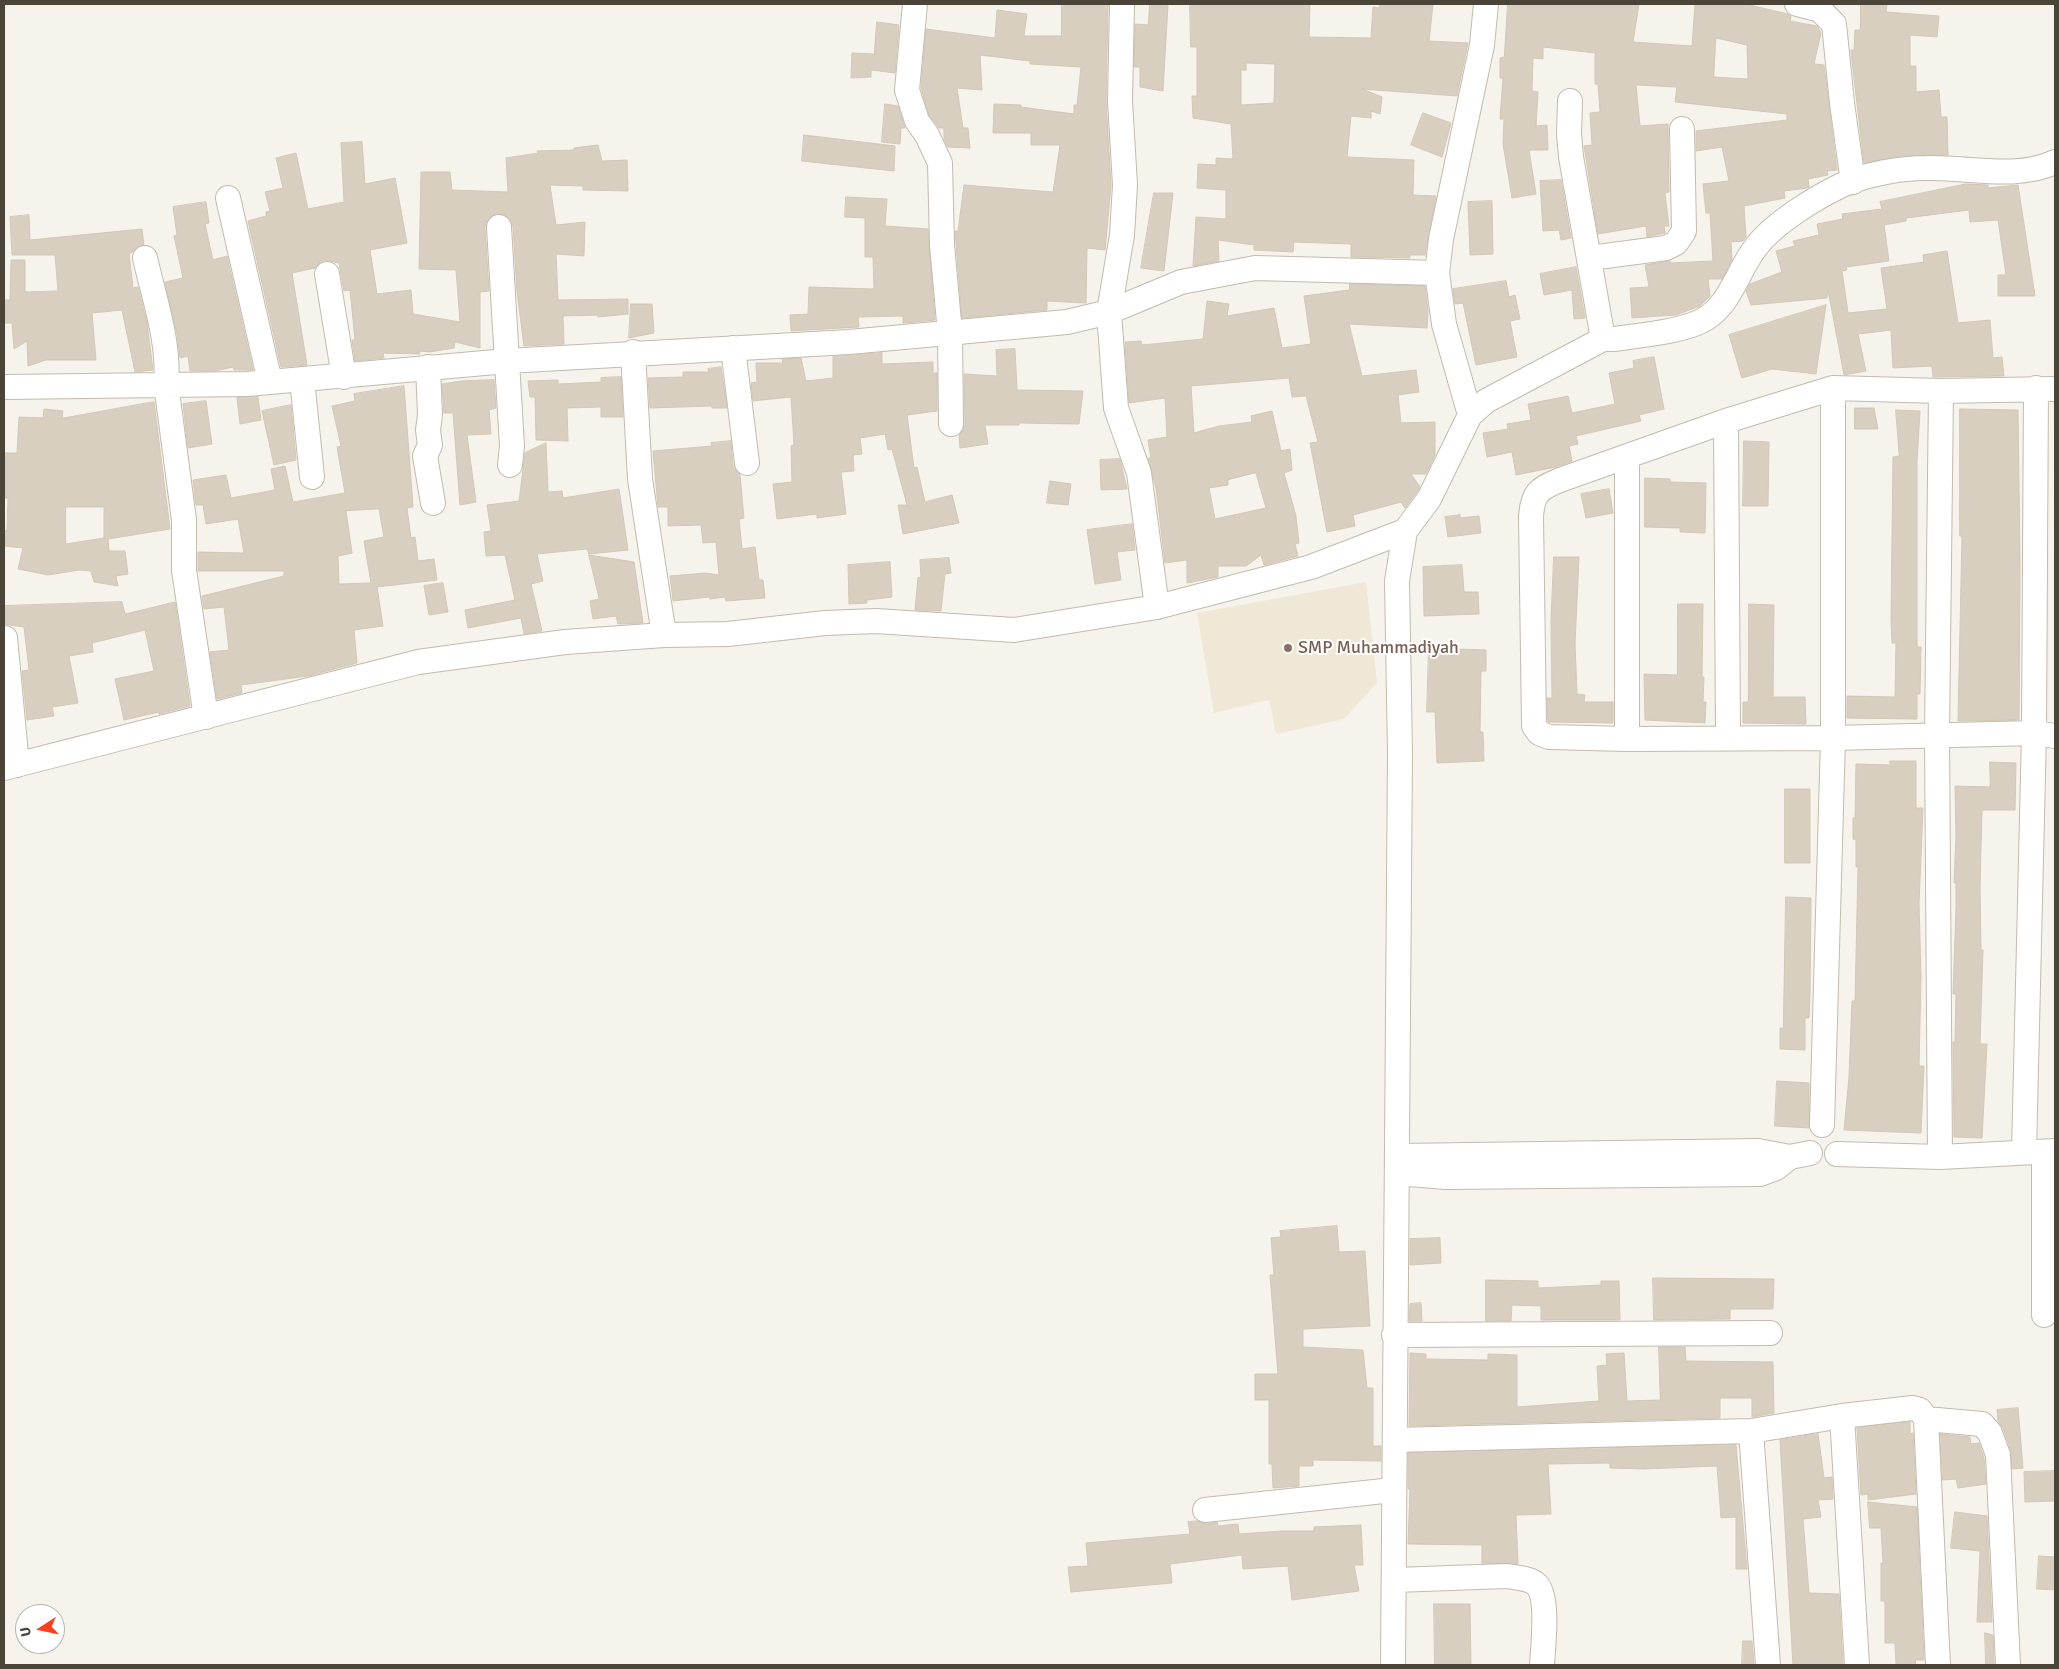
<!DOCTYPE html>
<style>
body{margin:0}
#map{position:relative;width:2059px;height:1669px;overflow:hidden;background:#f6f3ec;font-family:Signika,sans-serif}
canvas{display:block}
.frame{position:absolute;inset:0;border:5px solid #4b4439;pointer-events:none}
.north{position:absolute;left:15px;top:1604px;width:50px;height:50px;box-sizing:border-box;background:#fff;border:1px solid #b7b4b0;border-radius:50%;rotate:259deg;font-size:14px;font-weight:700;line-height:20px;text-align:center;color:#4b4439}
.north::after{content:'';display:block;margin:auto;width:18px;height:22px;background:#fc3f1d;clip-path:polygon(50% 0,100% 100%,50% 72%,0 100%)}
</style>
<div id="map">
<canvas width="2059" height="1669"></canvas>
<div class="frame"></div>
<div class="north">U</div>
</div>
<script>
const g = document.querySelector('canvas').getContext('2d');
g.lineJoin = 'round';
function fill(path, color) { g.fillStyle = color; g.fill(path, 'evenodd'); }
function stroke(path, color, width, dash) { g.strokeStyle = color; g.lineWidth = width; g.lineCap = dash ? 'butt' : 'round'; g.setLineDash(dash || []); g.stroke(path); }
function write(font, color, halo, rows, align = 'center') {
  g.font = font + ' Signika,sans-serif'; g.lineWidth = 4; g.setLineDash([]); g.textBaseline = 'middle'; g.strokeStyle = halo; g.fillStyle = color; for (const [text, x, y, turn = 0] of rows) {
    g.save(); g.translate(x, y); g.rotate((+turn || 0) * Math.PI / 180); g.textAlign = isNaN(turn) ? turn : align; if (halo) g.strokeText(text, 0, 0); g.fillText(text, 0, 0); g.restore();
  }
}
fill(new Path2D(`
 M1366,582L1377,683L1344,719L1276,734L1269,700L1214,713L1197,613Z`), '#efe8d6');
const building = new Path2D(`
 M1062,4H1108L1106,101L1111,185L1105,250L1087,248L1086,303L1047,301V310L962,318L955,231H958L964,185L1053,192L1060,145H1031V133H993L994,104L1021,105V107L1074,114V105H1077L1081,67L1030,64V61L980,55L982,90L957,88L963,128H968L970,148L948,147L944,139V128H939L929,115L921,88L926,29L995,38L997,10L1027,14L1024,36H1061Z
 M1150,4H1168L1163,91L1140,87V67H1134L1135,24L1148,25Z
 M1190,4H1310L1309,37L1371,38L1373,7L1379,8L1380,4H1433L1429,41L1468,43L1457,96L1362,89L1382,97L1380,114L1371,111V118L1351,116L1347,157L1414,160L1413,195L1436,196L1425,255H1410V258L1351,257V244L1294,242L1293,252L1254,250V245L1218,240L1219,261L1193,266L1196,217L1226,219V190L1197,188L1198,164L1216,165V158L1233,159L1231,124L1193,118L1192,96H1197V47H1191ZM1246,63L1275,64L1274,103L1241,105V70H1246Z
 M1508,4H1639L1633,42L1692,46L1695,4H1745L1788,14L1791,16L1790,21L1817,26L1821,33L1814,64L1824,65L1837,170L1827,171L1828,175L1808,179L1809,187L1807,188L1784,191L1785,198L1744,206L1746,237L1743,241L1731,242L1732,260L1722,279H1708L1710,296L1700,306L1676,315L1632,318L1630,288L1649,287L1645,265L1670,261V263L1713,261L1710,213H1706L1703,184L1729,181L1722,147L1696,151V131L1787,120V114L1675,102L1677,87L1636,85L1640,126L1668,124L1669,192L1665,193L1669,226H1664L1665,233L1647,237L1646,226L1598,234L1584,146L1592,145L1590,113L1600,112L1598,84H1595V53L1543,47V59L1533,58L1532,91L1538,92L1536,126L1547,125L1548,150H1529L1536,194L1512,198L1503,144L1504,119H1500L1503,78H1500V58L1504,57ZM1716,38L1747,45L1748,79L1714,77Z
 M1861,4H1887L1886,12L1939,16L1937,37L1910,35V66H1916V92L1939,90L1941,117H1947L1948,155L1900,156L1864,163L1851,53V50H1854L1855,30H1860Z
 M877,22L899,25L895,73L871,70V77L851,78L852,53L874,54Z
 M885,104L898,106L905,128H901L900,144L882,142Z
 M1423,113L1451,123L1442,157L1411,145Z
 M804,135L895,146L894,171L802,161Z
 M362,142L365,184L395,178L407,243L370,250L377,294L411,290L413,314L460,322L456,270L419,269L421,172H450L452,190L508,192L506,158L538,153L537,151L574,150V148L598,145L602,161L627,160L628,191L583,190V186L550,185L556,225L585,222L584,256L556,254L558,300L628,299V314L598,317V315L563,316L564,344L524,346L517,292L513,226L506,215L498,213L487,220L485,227L489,291L480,292V348L455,342L454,348L430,352L419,351L420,354L383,353L384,358L355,361L352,340H355L350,290L344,291L339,263L325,260L315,268L292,273L307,365L281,367L248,221L266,216V212L270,211L265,192L283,188L276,158L296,153L308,209L344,202L341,143Z
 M1561,180L1571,238L1561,240L1559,230L1543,231L1540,181Z
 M1966,184L1988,185V188L2018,185L2035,296H1998V275H2006L1998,220L1970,222L1969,210L1906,218V221L1884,225L1889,261L1846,267L1847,270L1842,271L1848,313L1887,309L1881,268L1924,262L1923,255L1947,251L1958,323L1990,320L1993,358L2002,357L2004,376L1933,377L1932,366L1893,368L1891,330L1858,334L1866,371L1844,375L1828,290L1827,298L1751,305L1746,291L1750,284L1782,272L1776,251L1795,246L1793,241L1819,235L1817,224L1843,219L1842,214L1882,209L1880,202Z
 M1154,193H1173L1164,271L1141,268Z
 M846,197L887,199L885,226L928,229L935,320L903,323V316L858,317L859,327L791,331L790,315L808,314L809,287L874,289L873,257H865V218L845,217Z
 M1492,201L1493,254L1470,255L1468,202Z
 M206,202L209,223L205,224L213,260L227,256L253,370H234L233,367L215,371H190L188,356L180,358L177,334L165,282L183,278L174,236L177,235L173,207Z
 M29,215L30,240L142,229L144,245L129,254L133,288L138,287L147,323L153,370L135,372L122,310L92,313L96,360H46L28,366L27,341L14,349L12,323H4V300H10L11,260H25V292L58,291L55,255H12L10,217Z
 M1576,267L1585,318L1574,319L1572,290L1544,295L1540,274Z
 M1506,281L1509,297L1515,295L1520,319L1510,321L1517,357L1476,365L1463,303L1455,304L1453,289Z
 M1350,284L1425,286L1428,311L1427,328L1349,324L1362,376L1416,370L1419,392L1398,395L1401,423L1435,422V455L1426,474H1411L1420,487L1417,492L1405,508L1401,502L1353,515L1355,526L1327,532L1310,443L1318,442L1306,396L1292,397L1289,378L1191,386L1194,433L1219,426L1252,422L1251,416L1272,411L1281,451L1290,449L1292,470L1284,473L1296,516L1299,543L1295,544L1298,556L1264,565L1261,555L1246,566H1218V577L1187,583V560L1165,563L1156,488L1148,458H1151L1148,440L1167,437L1165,398L1129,403L1125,342L1141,341L1142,345L1203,339L1207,301L1229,304L1227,316L1274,308L1282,348L1311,344L1304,296L1349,290ZM1256,473L1266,508L1215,519L1209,488L1228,485V480Z
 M631,304H652L654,333L629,338Z
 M1826,305L1816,374L1772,369L1742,378L1729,335Z
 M1015,349L1017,390L1083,391L1079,424L1019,423V425H985L988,444L960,448L959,435L965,424L964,374L997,376L996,350Z
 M882,353V364L933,362V373H937V411L907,415L914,468L917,467L925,502L952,495L959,523L903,534L898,505H907L892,449L888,450L885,434L860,438L862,454L853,455L854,471L841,472L846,514L817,518V514L777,519L773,484L792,482L791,446L794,445L791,397L753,401L751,383L757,382L756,363H783L782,359L801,358L806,381L833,378V357Z
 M1654,357L1664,409L1639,415L1641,421L1576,436L1578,444L1569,446L1572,461L1556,467L1516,475L1512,452L1487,457L1483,433L1508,429L1507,424L1531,420L1528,404L1568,396L1572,413L1615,404L1609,373L1634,368L1633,361Z
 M721,367L727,408H712V406L650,408L648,378L683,377V372H709L708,369Z
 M621,377L623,417H601V407L567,408L568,441L536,440L535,397H530L528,381L558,380V384L601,382V378Z
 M494,380L496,408L489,410L491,434L467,435L476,502L460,505L453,413H444L442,384L462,381Z
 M404,386L413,507L407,508L411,538L415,537L418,561L434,559L437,580L377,587L383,626L354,630L357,663L308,676L241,685L242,693L217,699L210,652L229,650L224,607L204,609L202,596L284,576V571H198V552L244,553L238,519L206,524L203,505H196L193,480L226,475L231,498L275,490L271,469L285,466L293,502L345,493L337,447L341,446L332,406L355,401L354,394ZM379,509L384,537L364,541L371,583L339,584L338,556L352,553L346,511Z
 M258,397L261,420L240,424L237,398Z
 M206,401L212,444L188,448L183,404Z
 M154,402L170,529L108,539L109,551H125L128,574L116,576L118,586L94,582L91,571L79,570L48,575L18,569L23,548L4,546V531H7L8,498H4V453H17L19,417L43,418L44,409L63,411L62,418ZM66,507H104V538L66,544Z
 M291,405L296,460L274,465L262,411Z
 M1855,408H1874L1878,429H1855Z
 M1960,409L2018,410L2020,561L2019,720L1958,721L1962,536H1960Z
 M1896,410L1920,411L1917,461V647H1921L1920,694H1917V719L1847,718V696L1895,697L1896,643H1892L1891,620L1893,457L1899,456Z
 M731,441L733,465L740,475L744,518L739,519L742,549L755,547L759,580H763L765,598L726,601L725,597L710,599L709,597L673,601L670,576L705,573L719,575L716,542L703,543L701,525L668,526V507H658L653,451L712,446L711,443Z
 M1744,441L1769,442L1768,506H1743Z
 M546,443L548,492L562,491L563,498L619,489L628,550L589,554L587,549L537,554L543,581L531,584L542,631L524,634L521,618L468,628L465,610L515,600L505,555L486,556L484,532L491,531L487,505L519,501L525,453Z
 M1120,459L1127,489L1101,490L1100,460Z
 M1645,478L1670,479V482L1706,483L1705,533L1680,532V528L1645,527Z
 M1050,481L1071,484L1068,505L1047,503Z
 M1609,489L1613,513L1586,518L1581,494Z
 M1460,515V518L1479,516L1481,533L1448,537L1445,517Z
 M1132,524L1135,550L1117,552L1121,580L1095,584L1087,530Z
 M589,555L634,562L643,623L618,624L616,616L593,619L590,601L599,599Z
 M1554,557H1579L1575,644L1577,694L1585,695L1584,702H1613V723L1548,722L1547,698H1552L1551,621Z
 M949,558L951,573L945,574L941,611L915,610L918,577L921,578L920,560Z
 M890,562L892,597L867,600V603L849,604L848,565Z
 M1462,565L1464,592H1478L1479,614L1424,616L1423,567Z
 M443,583L448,612L429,615L424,586Z
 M122,602L125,614L175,602L190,706L159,714V712L124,720L115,679L154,671L145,630L92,643L93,652L69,656L78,703L52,707L54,716L27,720L22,671L29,670L24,627L4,624V606Z
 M1678,604H1703L1702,677H1704L1703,702H1706L1705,723L1645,720L1644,674L1677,675Z
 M1749,604L1774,605L1773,697H1805L1806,724L1743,723V702H1748Z
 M1429,648L1486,650V671H1481L1480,732H1483L1484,761L1437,763L1435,712H1427Z
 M1890,761H1916V808H1923L1919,903L1921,976L1919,1066H1924L1921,1133L1844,1130L1849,1077L1852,1001H1855L1858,867H1856V840L1853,839V818H1855L1856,764L1890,765Z
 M1990,762L2016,763L2015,810H1982L1980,887L1981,950H1983L1980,1044H1987L1982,1138L1954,1137L1953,1042H1955L1956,994H1953L1956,908V883H1954L1956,837L1955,786L1990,787Z
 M1785,789H1810V863H1785Z
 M1786,897L1811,898L1810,994L1809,1018H1805V1050L1780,1049V1028H1783Z
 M1777,1081L1809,1083V1128L1775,1126Z
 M1337,1226L1339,1252L1365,1251L1370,1326L1303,1329V1347L1363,1350L1367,1388H1373V1446H1381V1461L1313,1460V1466H1299V1486L1273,1488L1272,1464H1269V1400H1255V1374H1278L1270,1275H1274L1271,1238L1281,1237L1280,1231Z
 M1440,1238L1441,1263L1410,1265V1239Z
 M1653,1278L1774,1279L1773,1309H1730V1319L1654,1320Z
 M1486,1280L1538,1281V1288L1601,1285V1281H1619L1620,1320H1541V1306L1512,1305L1511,1321H1486Z
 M1421,1303L1422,1321H1409L1410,1304Z
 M1659,1347H1685L1686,1361L1773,1362L1774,1413L1752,1417V1398H1720V1418L1409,1426L1410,1353L1426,1354V1359L1488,1360V1354L1517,1355V1407L1599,1401L1597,1366L1607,1365L1606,1354L1624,1353L1627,1401L1660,1400Z
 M2018,1408L2023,1468L2012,1469L2011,1451L2003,1428L1998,1421L1997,1410Z
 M1910,1422V1434L1913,1433L1916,1494L1868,1500V1494L1861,1495L1857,1428Z
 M1818,1434L1824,1478L1832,1477L1833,1499L1818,1500L1821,1517L1803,1519L1809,1593L1839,1594L1843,1665H1793L1780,1440Z
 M1940,1434L1970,1437L1971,1444L1979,1443L1984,1458L1986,1484L1958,1488L1956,1479L1943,1480Z
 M1736,1445L1747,1569H1736V1517L1721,1518L1717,1466L1644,1469L1610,1468V1463L1548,1464L1551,1514L1516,1515L1518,1564L1482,1563V1545L1408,1544L1410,1489H1408V1453Z
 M2055,1471V1501L2025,1502L2024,1472Z
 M1868,1502L1917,1507L1924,1660H1915L1916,1665H1896L1895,1643H1885V1601H1881V1563H1883L1881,1528H1870Z
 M1955,1512L1987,1516L1992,1622H1977L1980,1551L1951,1548Z
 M1198,1521L1206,1524L1217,1522L1218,1526L1238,1524L1239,1534L1282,1531H1314V1527L1361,1525L1363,1565H1354L1359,1591L1292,1600L1288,1566L1243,1569L1242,1555L1170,1564L1172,1583L1071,1592L1068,1567L1088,1566L1086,1543L1190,1534L1188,1522Z
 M2039,1556L2055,1557V1590L2037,1589Z
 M1434,1604H1470L1471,1665H1435Z
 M1985,1633L1993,1635L1994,1665H1986Z
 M1743,1641H1752L1754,1665H1742Z`);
fill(building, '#d8cfc1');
stroke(building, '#d3c7b4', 1);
const minor = new Path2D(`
 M915,4L907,90L917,121L927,135L940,163L942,245L950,333L951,424
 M1122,4L1120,101L1125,185L1122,235L1109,312L1116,408L1139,473L1157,607
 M1797,4L1820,10L1834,24L1842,103L1853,182
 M1570,101L1569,134L1571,157L1603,339
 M228,198L270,382
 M499,227L512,446L510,465
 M145,258C154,298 170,343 166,384L184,520V570L206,717
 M1590,258L1666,248L1676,243L1684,231L1682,129
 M327,274L344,377
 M733,348L747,463
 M633,352L640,479L664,635
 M428,367L430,415L428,430L430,445L425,456L433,503
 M302,379L312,477
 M4,387L247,384L507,361L849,342L1067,322L1109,312L1181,282L1255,268L1437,273
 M1833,388L1726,421L1560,480C1538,489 1533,493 1531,516L1534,726L1539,733L1549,737L1627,739L1833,738L2034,733L2055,736
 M1470,415L1444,324L1437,273L1441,239L1482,45L1486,4
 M1726,421L1728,738
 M5,638L17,765
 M1627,739V456
 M4,768L418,662L565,642L664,635L728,634L825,623L876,621L1014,630L1157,607L1311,567L1405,531
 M1822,1125L1833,738V388L1941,391L2055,389
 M2024,1152L2034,733L2036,388
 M2044,1152V1315
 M1837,1154L1940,1157L2055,1151
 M1398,1156L1758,1151L1790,1157
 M1940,1157L1937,735L1941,391
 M1397,1173L1446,1177L1760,1174L1776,1168L1790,1157L1810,1153
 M1394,1335L1770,1333
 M1842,1416L1857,1665
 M1926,1419L1982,1424L1990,1433L1998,1455L2008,1665
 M1751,1431L1768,1665
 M1395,1440L1751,1431L1842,1416L1913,1408L1920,1410L1926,1419L1938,1665
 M1205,1510L1393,1490
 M1395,1580L1507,1576C1517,1578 1530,1578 1537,1585C1549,1598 1543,1647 1542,1665
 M1393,1665L1400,753L1397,581L1405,531L1429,499L1470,415L1486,401L1603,339H1615C1641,335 1672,333 1697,323C1730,310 1736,272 1756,247C1774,223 1815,198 1842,185C1867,174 1900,168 1927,168C1968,167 2017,180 2055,162`);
stroke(minor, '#c2bbae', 26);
stroke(minor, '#fff', 24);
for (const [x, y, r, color] of [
 [1288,648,5,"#8d6e63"]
]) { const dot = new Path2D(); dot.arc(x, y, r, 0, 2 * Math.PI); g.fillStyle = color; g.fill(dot); stroke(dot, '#fff', 2); }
write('18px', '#785e54', '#fff', [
 ["SMP Muhammadiyah",1298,648]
], 'left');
</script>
